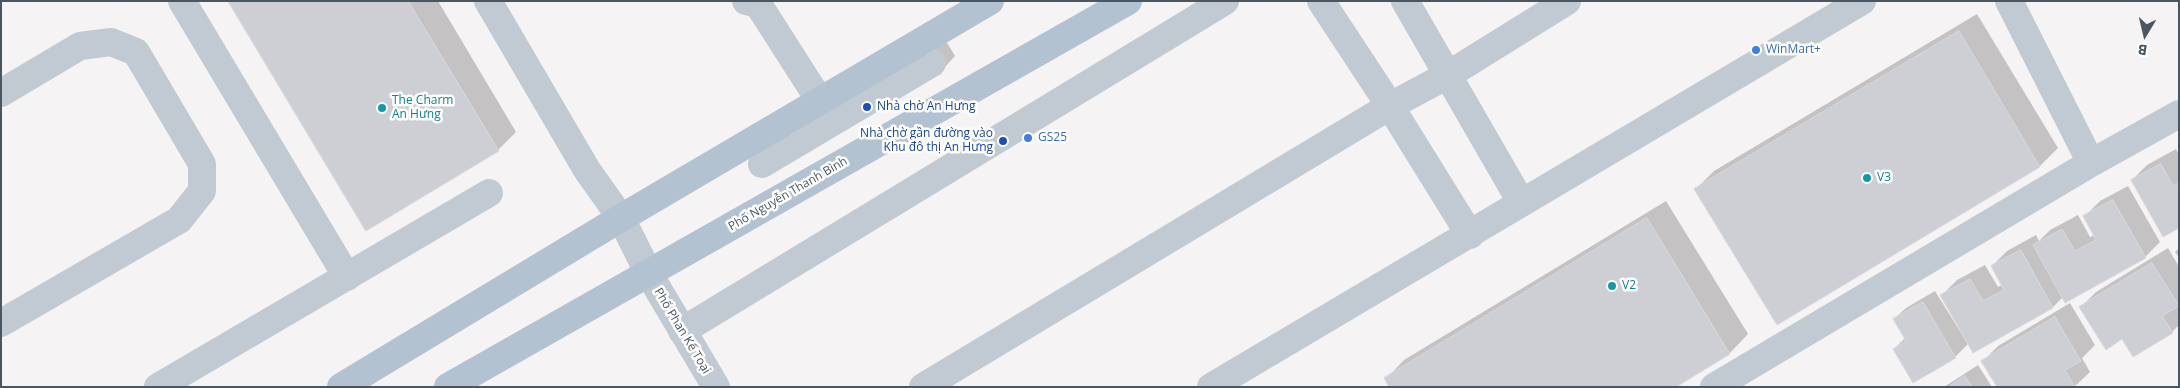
<!DOCTYPE html>
<meta charset="utf-8">
<style>
body{margin:0}
#map{position:relative;width:2180px;height:388px;overflow:hidden;background:#f5f3f3;font-family:"Open Sans",sans-serif}
canvas{display:block}
.frame{position:absolute;inset:0;border:2px solid #4a5661;pointer-events:none}
.north{position:absolute;left:2120px;top:10px;width:50px;height:50px;-webkit-text-stroke:4px #fff;paint-order:stroke;rotate:189deg;font-size:14px;font-weight:700;line-height:20px;text-align:center;color:#4a5661}
.north::after{content:'';display:block;margin:auto;width:18px;height:22px;background:#4a5661;clip-path:polygon(50% 0,100% 100%,50% 72%,0 100%)}
</style>
<div id="map">
<canvas width="2180" height="388"></canvas>
<div class="frame"></div>
<div class="north">B</div>
</div>
<script>
const g = document.querySelector('canvas').getContext('2d');
g.lineJoin = 'round';
function fill(path, color) { g.fillStyle = color; g.fill(path, 'evenodd'); }
function stroke(path, color, width, dash) { g.strokeStyle = color; g.lineWidth = width; g.lineCap = dash ? 'butt' : 'round'; g.setLineDash(dash || []); g.stroke(path); }
function write(font, color, halo, rows, align = 'center') {
  g.font = font + ' "Open Sans",sans-serif'; g.lineWidth = 5; g.setLineDash([]); g.textBaseline = 'middle'; g.strokeStyle = halo; g.fillStyle = color; for (const [text, x, y, turn = 0] of rows) {
    g.save(); g.translate(x, y); g.rotate((+turn || 0) * Math.PI / 180); g.textAlign = isNaN(turn) ? turn : align; if (halo) g.strokeText(text, 0, 0); g.fillText(text, 0, 0); g.restore();
  }
}
fill(new Path2D(`
 M229,1H438L516,132L498,150Z
 M1977,14L2058,148L2040,166L1696,189L1714,171Z
 M946,41L955,56L944,68L795,135Z
 M2176,149L2179,155V227L2132,180L2147,165Z
 M2128,186L2160,242L2145,257L2063,297L2053,307L1973,351L1942,295L1957,280L1985,265L1998,287L2003,284L1992,266L2007,251L2036,235L2039,241L2050,230L2078,215L2090,237L2095,235L2085,216L2100,201Z
 M1666,201L1748,334L1730,353L1673,387L1386,379L1404,360Z
 M2168,248L2179,267V325L2172,332L2123,338L2081,307L2096,292Z
 M2179,248V258L2175,252Z
 M1935,291L1968,344L1955,357L1913,381L1894,349L1905,338L1894,319L1906,308Z
 M2070,303L2095,345L2082,358L2090,372L2074,387L1983,361L1998,346Z
 M1978,365L1992,387H1944Z`), '#0003');
const building = new Path2D(`
 M228,1H408L499,151L366,231Z
 M1959,31L2040,167L1777,325L1694,189Z
 M2161,164L2173,186L2179,183V228L2163,237L2131,180Z
 M2113,200L2146,258L2065,303L2033,245L2062,229L2075,251L2096,240L2083,216Z
 M1647,218L1730,354L1676,387H1389L1384,378Z
 M2021,250L2053,308L1973,353L1940,295L1970,279L1983,301L2004,290L1991,266Z
 M2152,263L2179,306L2162,316L2173,333L2133,357L2122,339L2106,350L2079,307Z
 M1923,302L1956,358L1913,383L1893,349L1906,341L1893,319Z
 M2055,317L2081,361L2065,370L2075,387H1997L1981,361Z
 M1965,376L1972,387H1949Z`);
fill(building, '#cdcfd5');
stroke(building, '#d7d9de', 1);
stroke(new Path2D(`
 M182,1L347,277
 M488,1L587,170L621,218L649,274L716,387
 M746,1L758,4L820,101
 M1321,1L1390,106L1470,235
 M1405,1L1521,202
 M2009,1L2091,163
 M1,93L80,46L111,42L136,52L202,164V191L179,220L1,323
 M762,164L932,63
 M682,331L1225,1
 M158,387L489,193
 M923,387L1390,106L1448,75L1567,1
 M1211,387L1862,1
 M1714,387L2091,163L2179,114`), '#c1cad2', 28);
stroke(new Path2D(`
 M341,387L621,218L990,1
 M448,387L1128,1`), '#b3c2d1', 28);
for (const [x, y, r, color] of [
 [1756,50,5,"#3f7fe0"],
 [867,107,5,"#1a4fb4"],
 [382,108,5,"#0f9aa8"],
 [1028,138,5,"#3f7fe0"],
 [1003,141,5,"#1a4fb4"],
 [1867,178,5,"#0f9aa8"],
 [1612,286,5,"#0f9aa8"]
]) { const dot = new Path2D(); dot.arc(x, y, r, 0, 2 * Math.PI); g.fillStyle = color; g.fill(dot); stroke(dot, '#fff', 2); }
write('12px', '#366cbe', '#fff', [
 ["WinMart+",1766,50],
 ["GS25",1038,138]
], 'left');
write('12px', '#0d838f', '#fff', [
 ["The Charm",392,101],
 ["An Hưng",392,115],
 ["V3",1877,178],
 ["V2",1622,286]
], 'left');
write('12px', '#164399', '#fff', [
 ["Nhà chờ An Hưng",877,107],
 ["Nhà chờ gần đường vào",993,134,"right"],
 ["Khu đô thị An Hưng",993,148,"right"]
], 'left');
write('12px', '#4a5661', '#fff', [
 ["Phố Nguyễn Thanh Bình",788,194,-30],
 ["Phố Phan Kế Toại",682,331,59]
]);
</script>
